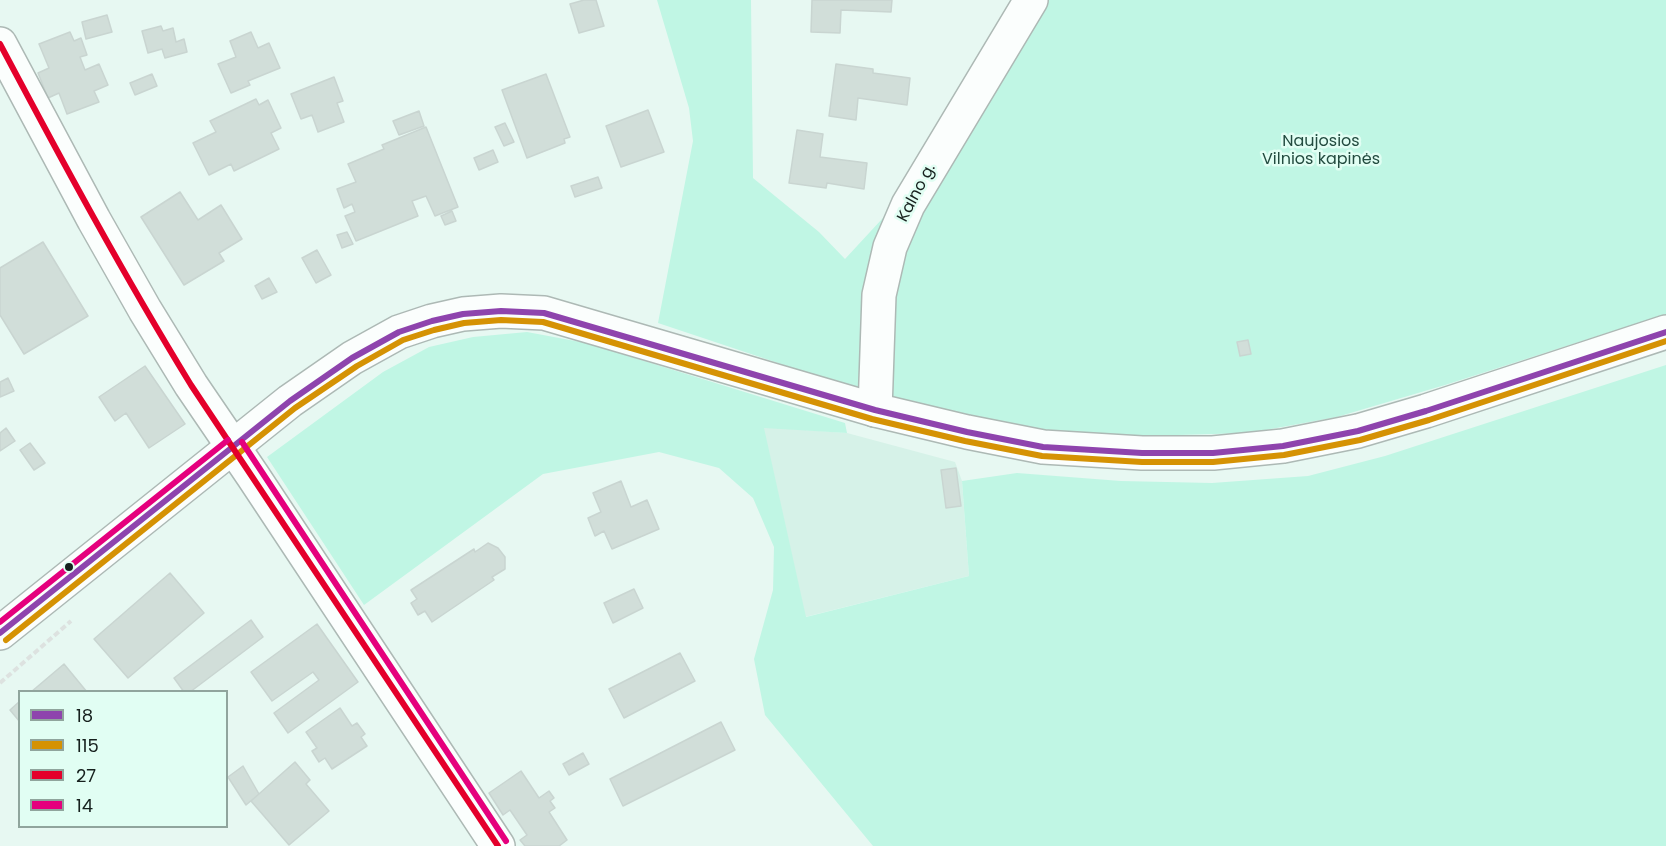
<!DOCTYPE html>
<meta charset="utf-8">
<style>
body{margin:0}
#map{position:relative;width:1666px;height:846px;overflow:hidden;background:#e7f8f2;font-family:Poppins,sans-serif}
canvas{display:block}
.legend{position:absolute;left:18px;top:690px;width:210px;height:138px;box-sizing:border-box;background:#e1fef3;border:2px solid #90a59d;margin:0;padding:8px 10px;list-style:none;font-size:18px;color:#16201d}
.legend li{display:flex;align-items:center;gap:12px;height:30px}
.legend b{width:30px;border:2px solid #90a59d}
</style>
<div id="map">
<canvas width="1666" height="846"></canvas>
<ul class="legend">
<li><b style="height:8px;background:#8e44ad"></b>18</li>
<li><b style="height:8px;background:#d59204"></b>115</li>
<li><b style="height:8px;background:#e4002b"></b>27</li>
<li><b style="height:8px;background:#e5007d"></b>14</li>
</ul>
</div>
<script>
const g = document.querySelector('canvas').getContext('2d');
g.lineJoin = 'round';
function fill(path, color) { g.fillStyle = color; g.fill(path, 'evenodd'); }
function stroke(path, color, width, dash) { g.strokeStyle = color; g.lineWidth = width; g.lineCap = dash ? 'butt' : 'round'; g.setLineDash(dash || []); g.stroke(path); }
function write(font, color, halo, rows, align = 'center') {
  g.font = font + ' Poppins,sans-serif'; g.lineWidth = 5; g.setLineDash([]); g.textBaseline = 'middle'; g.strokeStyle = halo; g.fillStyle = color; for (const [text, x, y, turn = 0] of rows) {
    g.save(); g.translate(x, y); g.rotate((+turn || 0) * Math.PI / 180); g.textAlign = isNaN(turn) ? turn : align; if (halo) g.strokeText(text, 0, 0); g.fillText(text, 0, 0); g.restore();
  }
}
fill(new Path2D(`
 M763,427L847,433L955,462L962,481L969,576L805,617Z`), '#d6f2e8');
fill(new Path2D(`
 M657,0H751L753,178L819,232L845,259L894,206L1015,0H1666V314L1445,385L1337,417L1249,433L1142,436L1060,432L966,416L859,390L658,323L693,141L689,108Z
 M527,332L586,343L845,423L847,433L764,428L806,617L969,576L962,481L1017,473L1121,481L1212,483L1308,476L1385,456L1666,365V846H873L765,715L754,659L773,590L774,547L753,498L719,468L659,452L543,474L364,605L267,457L383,372L429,347L473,337Z`), '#c0f6e4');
const building = new Path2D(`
 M584,0H596L604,26L579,33L570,4Z
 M812,0H892L891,12L841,10L840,33L811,32Z
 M107,15L112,32L86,39L82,22Z
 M161,26L163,31L173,28L176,42L184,39L187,52L165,58L162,49L148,53L142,31Z
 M70,32L74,41L81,38L87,55L80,57L85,70L99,64L108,85L94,91L99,102L67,114L59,93L48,98L38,73L49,68L39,44Z
 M251,32L258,48L269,43L280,68L248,81L250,85L231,93L218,64L236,57L230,41Z
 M836,64L873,69V73L910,78L907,105L858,98L856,120L829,116Z
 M152,74L157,86L135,95L130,83Z
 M546,74L570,137L564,139L565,143L527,158L502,90Z
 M334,77L343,101L337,103L344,122L318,132L312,115L301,119L291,94Z
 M256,99L259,105L268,100L281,128L271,133L279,149L234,171L231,164L209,175L193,143L216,132L210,121Z
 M648,110L664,152L621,167L606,126Z
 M419,111L424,126L399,135L393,121Z
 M505,123L514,142L504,146L495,127Z
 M426,127L458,207L435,216L426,196L412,201L418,216L356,241L345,216L355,212L352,204L344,208L337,189L356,182L348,164L384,149L382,145Z
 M797,130L823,134L820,157L867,163L864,189L827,183L826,188L789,183Z
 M493,150L498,162L479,170L474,158Z
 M598,177L602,188L575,197L571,186Z
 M180,192L198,220L221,205L242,239L219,253L224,261L184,285L141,217Z
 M452,211L456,221L445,225L441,216Z
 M347,232L353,244L342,248L337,235Z
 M43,242L88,316L24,354L0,315V268Z
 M317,250L331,275L316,283L302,258Z
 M269,278L277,292L262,299L255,286Z
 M1248,340L1251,354L1240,356L1237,342Z
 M145,366L185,424L149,448L126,413L115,421L99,397Z
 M8,378L14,391L0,397V382Z
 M6,428L15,441L0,451V433Z
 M30,443L45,463L34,470L20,450Z
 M956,468L961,506L946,508L941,470Z
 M621,481L631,507L647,500L659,529L612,549L604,531L595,536L588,518L601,512L593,493Z
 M488,543L498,548L505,557V569L492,577L494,580L432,622L425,611L418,615L411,603L417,599L411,590L474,549L475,552Z
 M170,573L204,613L128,678L94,639Z
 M634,589L643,608L613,623L604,603Z
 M251,620L263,637L190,692H184L174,678Z
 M317,624L358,682L288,733L274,713L319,680L313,672L272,701L251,672Z
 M680,653L695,681L624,718L609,689Z
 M64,664L87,692H31Z
 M20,701V722L10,710Z
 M340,708L352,726L357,723L365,734L361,737L367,746L332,769L325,758L319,762L312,751L317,748L306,732Z
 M721,722L735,750L623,806L610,779Z
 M583,753L589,764L569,775L563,764Z
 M295,762L310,780L306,784L329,811L289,845L251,801Z
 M243,766L259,794L246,805L228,777Z
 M521,771L539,798L549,791L554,798L550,801L555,808L549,812L567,840L559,846H525L520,840L527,835L510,810L503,815L489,793Z`);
fill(building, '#d1ded9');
stroke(building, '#c9d5d1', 1.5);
const minor = new Path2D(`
 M0,44L94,220L145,310L191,385L253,476L498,846
 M875,410L879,295L890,247L908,205L1031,0`);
const secondary = new Path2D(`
 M0,633L290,401L352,358L399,332L432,321L463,314L501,311L544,313L875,410L967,432L1043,447L1142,453H1213L1283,446L1358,431L1426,411L1666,332`);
stroke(minor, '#adb9b5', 36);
stroke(secondary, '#adb9b5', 36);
stroke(new Path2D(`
 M0,683L71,621`), '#dde2e0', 4, [6, 3]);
stroke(minor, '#fbfefd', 33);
stroke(secondary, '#fbfefd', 33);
stroke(new Path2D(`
 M0,633L290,401L352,358L399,332L432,321L463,314L501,311L544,313L875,410L967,432L1043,447L1142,453H1213L1283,446L1358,431L1426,411L1666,332`), '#8e44ad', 6);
stroke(new Path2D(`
 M6,640L295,408L357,366L403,340L434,330L464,323L501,320L543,322L872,419L965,441L1042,456L1142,462H1213L1284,455L1360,440L1429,420L1666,341`), '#d59204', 6);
stroke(new Path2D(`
 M0,44C61,159 123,274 191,385L498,846`), '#e4002b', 6);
stroke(new Path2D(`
 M242,442L506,841
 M0,622L228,440`), '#e5007d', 6);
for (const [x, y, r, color] of [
 [69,567,5,"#16201d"]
]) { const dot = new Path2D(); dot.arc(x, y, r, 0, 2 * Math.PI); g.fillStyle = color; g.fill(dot); stroke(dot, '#e1fef3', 2); }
write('16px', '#224b3f', '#e1fef3', [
 ["Naujosios",1321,142],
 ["Vilnios kapinės",1321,160]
]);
write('16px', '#16201d', '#e1fef3', [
 ["Kalno g.",917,193,-62]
]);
</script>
